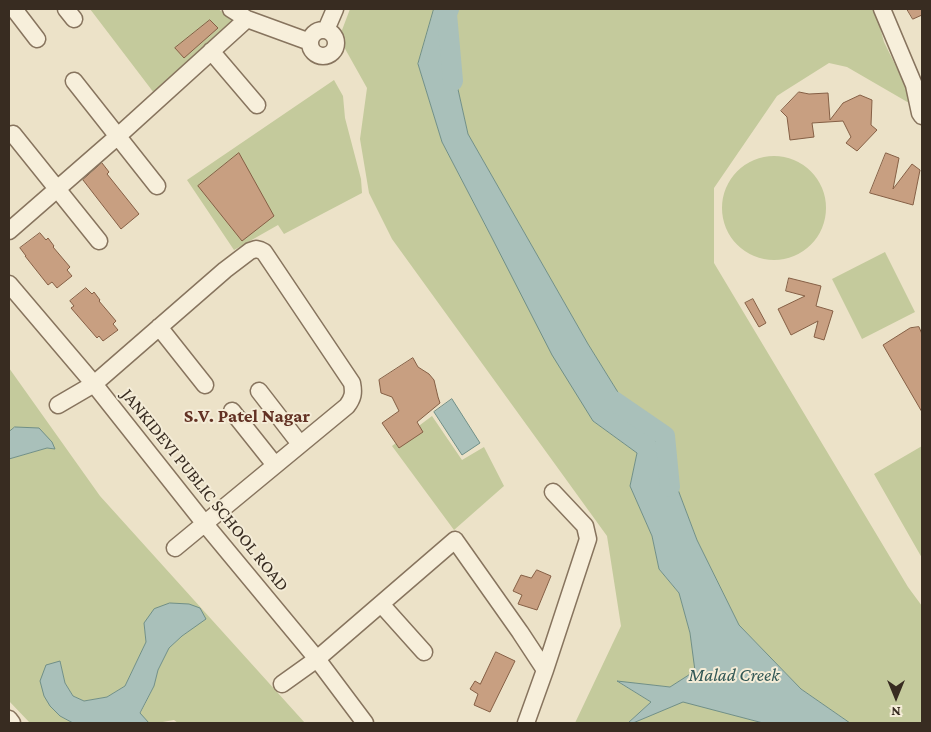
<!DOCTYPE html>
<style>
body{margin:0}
#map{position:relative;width:931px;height:732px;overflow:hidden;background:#ece2c8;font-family:"Crimson Pro",serif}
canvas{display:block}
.frame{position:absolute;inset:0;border:10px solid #382c21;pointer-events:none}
.north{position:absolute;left:871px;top:672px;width:50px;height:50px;-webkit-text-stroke:4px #f4ecd7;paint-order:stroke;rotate:180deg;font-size:14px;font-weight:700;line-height:20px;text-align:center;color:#382c21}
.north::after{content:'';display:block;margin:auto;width:18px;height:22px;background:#382c21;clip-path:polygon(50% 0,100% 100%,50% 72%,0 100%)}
</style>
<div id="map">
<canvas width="931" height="732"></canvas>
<div class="frame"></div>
<div class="north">N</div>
</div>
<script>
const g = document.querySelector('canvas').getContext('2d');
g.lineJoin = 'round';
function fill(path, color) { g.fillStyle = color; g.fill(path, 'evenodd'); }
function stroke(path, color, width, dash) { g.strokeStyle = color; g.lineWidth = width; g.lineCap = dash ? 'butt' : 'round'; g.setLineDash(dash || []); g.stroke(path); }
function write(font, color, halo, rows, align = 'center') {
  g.font = font + ' "Crimson Pro",serif'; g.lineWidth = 4; g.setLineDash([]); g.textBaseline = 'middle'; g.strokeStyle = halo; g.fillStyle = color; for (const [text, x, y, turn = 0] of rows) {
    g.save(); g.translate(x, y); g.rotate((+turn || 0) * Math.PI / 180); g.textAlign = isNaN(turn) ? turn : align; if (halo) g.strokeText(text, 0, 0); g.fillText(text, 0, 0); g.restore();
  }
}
fill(new Path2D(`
 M90,9H218L235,20L154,93Z
 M350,9H434L418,64L442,142L491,236L593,421L637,453L630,486L652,536L659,569L679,593L690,633L696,671L670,687L618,682L651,702L628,723H575L621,626L607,536L392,239L369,193L360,139L367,88L339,38Z
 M457,9H875L884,42L916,107L847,67L829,63L783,92L777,96L714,188V263L908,587L922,606V723H850L801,689L739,625L697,540L663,450L624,402L588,344L468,134L449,49Z
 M334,80L343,96L345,118L361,179L362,193L284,234L278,225L234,250L187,180Z
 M722 208a52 52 0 1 1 104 0a52 52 0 1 1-104 0Z
 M885,252L915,312L862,339L832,279Z
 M9,368L100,496L305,723H178L174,720L157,723H149L140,714L154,686L158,670L169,648L182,636L205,619L144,623L146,642L125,686L107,697L84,701L73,696L65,683L60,661L50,706L60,716L73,723H30L9,701V459L47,448L54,449L15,427L9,432Z
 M432,416L462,460L484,447L504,486L454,530L392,446Z
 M922,446V558L874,474Z
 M683,701L763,723H633Z`), '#c4ca9c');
const water = new Path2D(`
 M434,9H457L449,49L468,134L588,344L624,402L663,450L697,540L739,625L801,689L850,723H763L683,702L633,723H628L651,702L617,681L670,687L695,671L690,633L679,593L659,569L652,536L630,486L637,453L593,421L552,355L491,236L442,142L418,64Z
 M452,399L480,443L462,455L434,412Z
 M15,427L39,428L52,442L55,449L47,448L9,459V432Z
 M170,603L189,604L200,608L206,619L182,636L169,648L158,670L154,686L140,713L149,723H73L60,716L50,706L44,696L40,681L46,665L60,661L65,683L73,696L84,701L107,697L125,686L146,642L144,623L154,609Z`);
fill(water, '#a9c0ba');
stroke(water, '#708f87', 1);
stroke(new Path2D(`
 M449,9L447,14L453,81
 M614,401L665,436L670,487`), '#a9c0ba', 20);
const building = new Path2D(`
 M907,9H922V15L913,19Z
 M210,20L218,28L184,58L175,48Z
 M799,92L809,94L828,93L830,120L843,103L860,95L872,100L871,125L877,130L857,151L846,143L851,137L843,121L812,123L814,137L790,140L787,117L781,111Z
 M239,153L274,216L242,241L198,186Z
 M886,153L899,158L893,189L912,164L920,170L913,205L870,193Z
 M102,163L109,172L107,174L139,214L121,229L83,180Z
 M40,233L46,240L48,238L54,246L53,247L70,267L67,270L72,276L57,288L52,282L48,285L25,256H26L20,248Z
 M789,278L821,286L816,306L833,311L824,340L814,337L818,321L791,335L778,309L805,296L786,291Z
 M86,288L92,294L94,292L100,300L99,301L116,321L113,324L118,330L103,341L99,336L97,338L71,308L74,306L70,301Z
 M753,299L766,323L759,327L745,303Z
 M919,327L922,334V412L883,345L910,328Z
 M413,358L418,367L429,374L434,380L438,397L440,403L417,422L423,432L399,448L382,423L399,411L392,397L381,393L379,380Z
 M537,570L551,576L537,610L518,604L522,595L513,591L521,575L531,578Z
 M496,652L515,661L490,712L474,705L478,694L470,689L475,681L480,684Z`);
fill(building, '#c89f81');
stroke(building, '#855f45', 1);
const minor = new Path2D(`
 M14,9L37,39
 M66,9L74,19
 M231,9L247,19L310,42
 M882,9L914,85L922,94
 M310 43a13 13 0 1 1 26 0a13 13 0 1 1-26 0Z
 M326,30L335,9
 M211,51L257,105
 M74,81L157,186
 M914,85L920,113L922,116
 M13,134L99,241
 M9,231L118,136L247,19
 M9,284L94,384L205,524L317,659L365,723
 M159,327L205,385
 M259,391L300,444
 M58,405L94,384L225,270L250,251L256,249L260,250L264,252L352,383C354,393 353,398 347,406L175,548
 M232,411L275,465
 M381,604L424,652
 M282,684L317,659L455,540L520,632L545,670
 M9,719L12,723
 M526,723L545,670L588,539L585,526L553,492`);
stroke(minor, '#87745e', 19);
stroke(minor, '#f7efdb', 16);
write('18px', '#382c21', '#f4ecd7', [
 ["JANKIDEVI PUBLIC SCHOOL ROAD",205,490,51]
]);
write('bold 19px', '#623123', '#f4ecd7', [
 ["S.V. Patel Nagar",247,416]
]);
write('italic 19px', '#315755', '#f4ecd7', [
 ["Malad Creek",734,675]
]);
</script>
